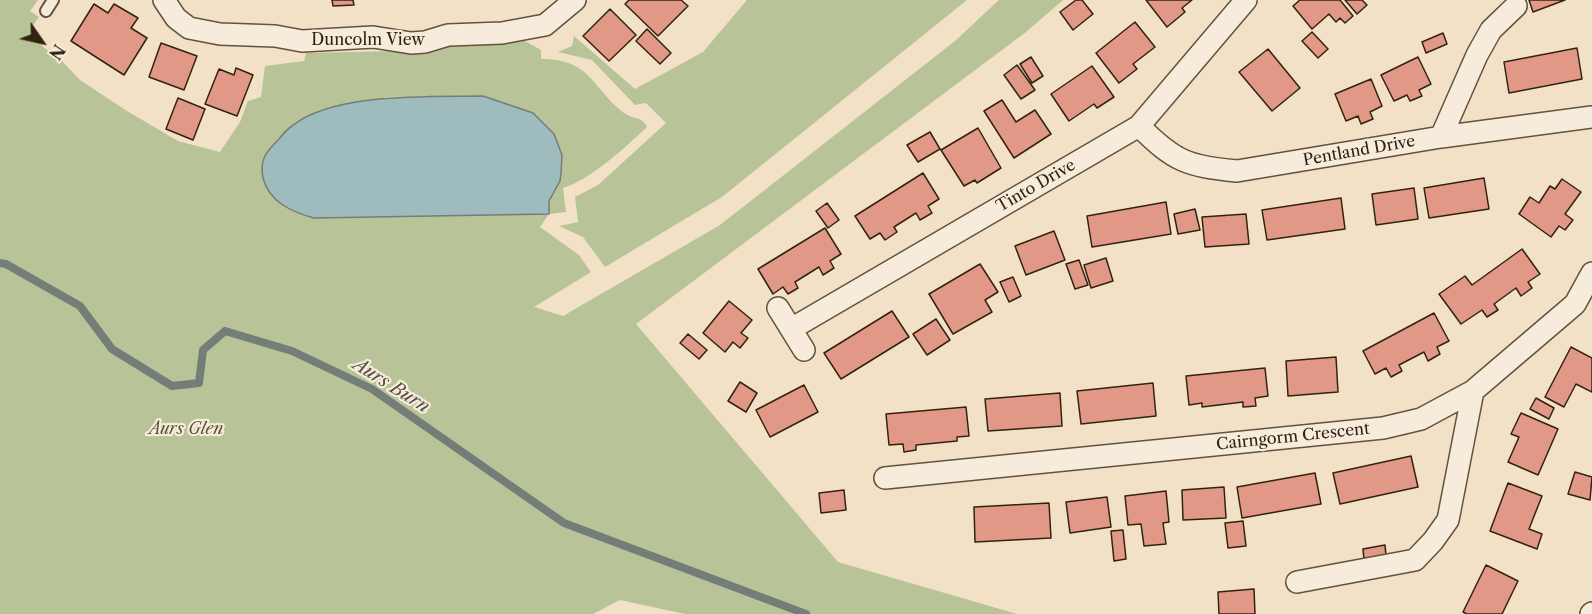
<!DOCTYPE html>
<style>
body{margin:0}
#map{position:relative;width:1592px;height:614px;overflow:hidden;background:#f3e1c7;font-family:"Libre Caslon Text",serif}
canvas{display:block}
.north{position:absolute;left:12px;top:12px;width:60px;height:60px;-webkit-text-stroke:4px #f7ecdb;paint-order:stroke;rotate:124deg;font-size:16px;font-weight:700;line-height:24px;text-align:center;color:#322310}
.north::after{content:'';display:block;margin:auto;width:21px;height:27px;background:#322310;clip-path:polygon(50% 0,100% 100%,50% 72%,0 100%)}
</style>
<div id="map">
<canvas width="1592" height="614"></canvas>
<div class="north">N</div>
</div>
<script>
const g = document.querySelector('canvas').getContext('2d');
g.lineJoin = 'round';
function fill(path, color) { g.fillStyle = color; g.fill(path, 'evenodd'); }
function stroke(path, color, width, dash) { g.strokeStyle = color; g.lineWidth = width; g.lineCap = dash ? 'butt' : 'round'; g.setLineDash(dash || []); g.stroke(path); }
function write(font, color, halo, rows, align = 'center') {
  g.font = font + ' "Libre Caslon Text",serif'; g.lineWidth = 4.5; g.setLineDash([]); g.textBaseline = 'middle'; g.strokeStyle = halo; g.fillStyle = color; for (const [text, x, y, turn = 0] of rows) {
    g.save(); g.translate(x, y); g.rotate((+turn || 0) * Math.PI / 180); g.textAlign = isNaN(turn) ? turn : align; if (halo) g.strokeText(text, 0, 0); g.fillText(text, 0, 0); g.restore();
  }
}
fill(new Path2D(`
 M0,0H38L30,11L39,17L32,27L43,47L60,59L80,80L127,111L178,141L220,152L240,122L248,101L261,97L265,66L304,61L306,53L396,51L444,44L525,41L541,50V59C591,59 591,87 624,113C632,119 642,116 647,127C626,147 590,180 563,188L566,212L549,214L540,227L579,255L591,272L534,307L563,316L720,225L955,41L999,0H1063L1026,32L636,324L838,562L1017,614H685L620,600L593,614H0ZM483,96L533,113L560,181L549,201V214L384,97Z
 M747,0H967L722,197L605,267L583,237L559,226L578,222L575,197L598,185L666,123L646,103L635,105L592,60L558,52L572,46L574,36L635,89L703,52Z`), '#b8c397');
const water = new Path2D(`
 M483,96L533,113L554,134L562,155L561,174L560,181L549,201V214L314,218C292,212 269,202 263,178C259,159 267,151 279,139C283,134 287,129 292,126C333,92 431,97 483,96Z`);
fill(water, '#9ebbbe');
stroke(water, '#737e78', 1.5);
stroke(new Path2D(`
 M0,263L6,264L80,306L112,349L172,386L199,383L203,350L225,331L292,351L372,389L564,523L806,614`), '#737e78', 8);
const building = new Path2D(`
 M332,0H353L354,5L333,6Z
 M629,0H681L688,6L658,36L625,4Z
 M1076,0H1082L1093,14L1073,30L1060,12Z
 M1146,0H1192L1182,8L1185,12L1167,27Z
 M1300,0H1340L1353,16L1345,23L1340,18L1336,22L1329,14L1312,29L1293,6Z
 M1345,0H1362L1367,5L1357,14Z
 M1529,0H1565L1533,12Z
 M94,4L108,13L114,4L138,18L131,28L147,38L124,75L71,41Z
 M610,9L636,35L609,61L583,36Z
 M1135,22L1155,47L1133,64L1137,69L1119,83L1096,53Z
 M647,29L671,53L660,64L636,41Z
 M1312,32L1328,49L1318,58L1302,41Z
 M1443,33L1447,44L1426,53L1422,42Z
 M161,43L197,56L184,90L149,77Z
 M1577,48L1582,79L1509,93L1504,62Z
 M1268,49L1300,88L1272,111L1239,72Z
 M1031,57L1043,76L1032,83L1020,64Z
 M1418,57L1431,84L1419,90L1422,96L1410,101L1407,95L1394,101L1381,75Z
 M1017,65L1035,90L1021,99L1004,75Z
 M1092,66L1114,97L1097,108L1094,104L1069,121L1051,94Z
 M236,68L253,75L237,116L205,104L219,69L234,75Z
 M1371,79L1382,106L1370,112L1373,119L1361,124L1358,116L1346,121L1335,94Z
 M178,98L205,109L193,140L166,129Z
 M1002,100L1016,122L1035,110L1051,134L1014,158L984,111Z
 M978,128L1001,168L977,183L975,180L964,186L941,150Z
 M930,132L940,149L918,162L907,145Z
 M923,173L939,199L928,206L932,213L920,220L916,213L894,227L897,232L885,240L880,233L870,239L855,216Z
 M1484,178L1489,209L1429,218L1424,188Z
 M1562,179L1581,192L1565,214L1573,220L1565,230L1559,226L1551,237L1519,214L1530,197L1539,203L1550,186L1555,189Z
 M1414,188L1418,219L1376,225L1372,194Z
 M1341,198L1345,229L1267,240L1262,210Z
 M1166,202L1171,234L1092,247L1087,216Z
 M827,203L839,220L828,228L816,211Z
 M1195,209L1200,230L1178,234L1174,214Z
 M1246,214L1249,244L1205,247L1202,217Z
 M825,228L841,254L830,261L834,268L823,275L819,267L795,282L798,288L788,294L783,287L773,294L758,269Z
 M1054,231L1065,260L1026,275L1015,246Z
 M1522,249L1540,274L1528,282L1532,288L1521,296L1516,288L1494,304L1498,310L1487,317L1482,310L1461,324L1439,294L1465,276L1472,285Z
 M1106,258L1113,281L1091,288L1084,265Z
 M1079,260L1088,285L1075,289L1066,264Z
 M980,264L998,292L985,300L992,312L953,334L929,294Z
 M1013,277L1021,296L1009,302L1000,282Z
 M729,301L752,320L741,333L748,338L740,348L733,342L725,352L703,333Z
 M892,311L909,337L841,379L824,353Z
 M1434,313L1449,341L1437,347L1440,354L1428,361L1424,352L1399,365L1402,371L1391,377L1386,368L1375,374L1363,351Z
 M936,319L950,340L927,355L913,334Z
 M688,334L707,350L699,359L680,343Z
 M1571,347L1592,358V392L1576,384L1564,407L1545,397Z
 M1336,357L1338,392L1288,396L1286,361Z
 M1265,368L1268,396L1255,398L1256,406L1243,407V402L1202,407V403L1189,405L1186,376Z
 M740,382L757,393L746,412L728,401Z
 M1153,383L1156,416L1081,424L1077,391Z
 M804,385L818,412L770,437L756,410Z
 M1060,393L1062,426L988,431L985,399Z
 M1536,398L1554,408L1549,419L1530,409Z
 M966,407L969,436L957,437V441L916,445V450L904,452L903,444L889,445L886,414Z
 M1521,413L1558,429L1538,475L1508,462L1519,437L1511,434Z
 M1411,456L1418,487L1340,504L1333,473Z
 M1575,472L1592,477L1590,500L1568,494Z
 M1315,473L1321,504L1242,518L1237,487Z
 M1508,483L1542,496L1529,529L1542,534L1537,549L1490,531Z
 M1224,487L1226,518L1183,520L1182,490Z
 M844,490L846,510L821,513L819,493Z
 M1166,491L1169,522L1163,523L1166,544L1144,546L1141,524L1128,525L1125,496Z
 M1107,497L1111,527L1070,533L1066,502Z
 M1049,503L1051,538L975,542L974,507Z
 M1243,521L1246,546L1228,548L1225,523Z
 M1123,530L1126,559L1114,561L1111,531Z
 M1385,545L1386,556L1364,560L1363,549Z
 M1486,565L1518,581L1502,614H1467L1463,612Z
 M1254,589L1255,614H1219L1218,592Z`);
fill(building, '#e29887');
stroke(building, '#322310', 1.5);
const lane = new Path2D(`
 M46,11L53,0`);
const street = new Path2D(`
 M164,0L176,18L189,28L220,34L275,36L302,41L373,37L411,43L425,42L448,35L502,33L545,25L575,0
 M1139,126C1175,162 1187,166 1237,171L1441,137L1592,117
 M1441,137L1477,55L1491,30L1516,6
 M778,308L804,350
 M791,329L1139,126L1246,0
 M885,478L1383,428L1421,419L1473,391L1575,304L1592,273
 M1297,582L1415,560L1433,541L1448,520L1473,391
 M1591,614L1592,613`);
stroke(lane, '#62523e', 14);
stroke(street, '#62523e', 24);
stroke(lane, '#f7ecdb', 10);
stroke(street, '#f7ecdb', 21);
write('16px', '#322310', '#f7ecdb', [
 ["Duncolm View",368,40],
 ["Pentland Drive",1359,151,-10],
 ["Tinto Drive",1036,186,-30],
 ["Cairngorm Crescent",1293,437,-6]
]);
write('italic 16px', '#5a5338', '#f7ecdb', [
 ["Aurs Glen",186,429]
]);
write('italic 18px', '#525144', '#f7ecdb', [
 ["Aurs Burn",391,386,32]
]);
</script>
